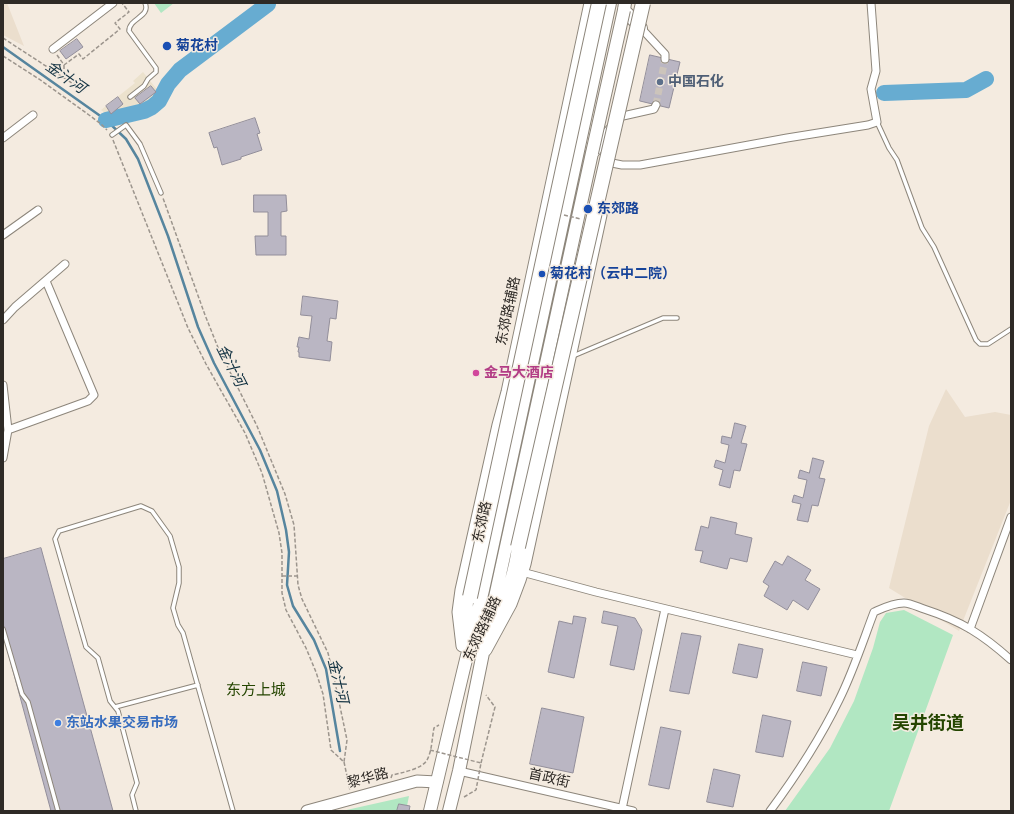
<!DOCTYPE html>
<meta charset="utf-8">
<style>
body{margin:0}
#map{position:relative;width:1014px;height:814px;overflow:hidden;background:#f4ebe0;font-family:"Sofia Sans Condensed",sans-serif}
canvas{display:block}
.frame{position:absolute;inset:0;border:4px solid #2e2a26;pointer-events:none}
</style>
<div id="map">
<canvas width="1014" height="814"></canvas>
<div class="frame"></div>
</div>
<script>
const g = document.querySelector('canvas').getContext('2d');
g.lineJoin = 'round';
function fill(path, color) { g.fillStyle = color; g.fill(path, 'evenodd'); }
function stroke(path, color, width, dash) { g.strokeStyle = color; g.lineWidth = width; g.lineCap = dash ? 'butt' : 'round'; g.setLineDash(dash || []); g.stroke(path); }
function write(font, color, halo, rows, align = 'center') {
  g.font = font + ' "Sofia Sans Condensed","Noto Sans SC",sans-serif'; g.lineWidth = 3; g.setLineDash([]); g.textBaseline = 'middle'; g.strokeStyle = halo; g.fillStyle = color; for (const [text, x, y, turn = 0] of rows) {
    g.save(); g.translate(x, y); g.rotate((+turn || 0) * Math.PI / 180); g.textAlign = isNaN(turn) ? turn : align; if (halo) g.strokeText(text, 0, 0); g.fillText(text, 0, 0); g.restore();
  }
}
fill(new Path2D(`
 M3,3H7L24,46L3,35Z
 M946,389L965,417L995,412L1011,415V500L959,631L889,588L929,426Z`), '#ebdecd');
fill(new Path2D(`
 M143,72L159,92L152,101L140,107L112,114L105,113L101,110L135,83L133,81Z`), '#ece2cd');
fill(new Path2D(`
 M154,3H174L161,13Z
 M904,610L953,635L889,811H785L830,748L854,701L873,648L880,622L886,613Z
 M409,796L406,811H342Z`), '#b1e7c2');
stroke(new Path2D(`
 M3,47L106,120L126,139L138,159L168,236L198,327L214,363L260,450L277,491L286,530L289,552L287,585L293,606L314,640L326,669L340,751`), '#56859e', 2.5);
stroke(new Path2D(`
 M884,93L966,90L986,79
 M106,120L144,111L152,107L159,101L168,84L180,70L268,4`), '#67acd1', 16);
const building = new Path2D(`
 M77,39L83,47L66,59L60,51Z
 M650,55L680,62L669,108L640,101Z
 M151,86L156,92L140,104L135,98Z
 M118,97L123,104L111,114L106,106Z
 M255,118L260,133L257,134L262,150L241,157V159L222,165L217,147L214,148L209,133Z
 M254,195H286L287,211L281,212V236H286V255H256L255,236H268V212H254Z
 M303,296L338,301L336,319L330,318L327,341L332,342L330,361L299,357V352H298L299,347H297L299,337L309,339L312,316L301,315Z
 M735,423L746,426L741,443L747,444L740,471L734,470L730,488L719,485L723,470L714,467L716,460L725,463L729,445L721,443L722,436L731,438Z
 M813,458L824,461L819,478L825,479L818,506L812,505L808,522L797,520L801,504L792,502L794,495L803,498L807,480L798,478L800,470L809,473Z
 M711,517L737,523L735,534L752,538L747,562L730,558L727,569L700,562L703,551L695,550L701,526L708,528Z
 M41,548L113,811H51L3,634V559Z
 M788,556L811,570L805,580L820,589L808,610L793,600L787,610L764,596L769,586L763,582L775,561L782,565Z
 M604,611L635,618L642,630L634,670L610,665L618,626L602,623Z
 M574,616L586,618L574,678L548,672L559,621L572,624Z
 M682,633L701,636L689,694L670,691Z
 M739,644L763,649L757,678L733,673Z
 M803,662L827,667L821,696L797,691Z
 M542,708L584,717L573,773L530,764Z
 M763,715L791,721L783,757L756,752Z
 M661,727L681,731L669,789L649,785Z
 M714,769L740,775L733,807L707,802Z
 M399,804L410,806L409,811H397Z`);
fill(building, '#bab6c3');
stroke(building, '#928e9a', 1);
stroke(new Path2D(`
 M656,105L665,59`), '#ccc4bb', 7, [7, 3.5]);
const lane = new Path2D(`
 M130,97L144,86L148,79L156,72V68L129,31C129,18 151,17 145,3
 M877,122L889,148L897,160L922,228L934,247L976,340L980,344H988L1011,329
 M112,135L126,125L140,144L161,193
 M573,356L663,318H677
 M3,629L22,694L28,702L58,811
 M115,707L198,685
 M136,811L132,795L137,783L118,711L110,701L98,658L86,647L55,539L59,531L141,506L152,511L170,536L179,567V583L173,608L178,625L183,633L233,811`);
const street = new Path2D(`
 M641,28L665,54V59
 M53,49L113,3
 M623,116L654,109L656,105
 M3,138L33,115
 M612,163L622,165H640L787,138L868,125L877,122L871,89L876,71L871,3
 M3,235L38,210
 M3,320L15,307L65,264
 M3,385L8,430L3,458
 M8,430L88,401L94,395L46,281
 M522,572L596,592L857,655
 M970,629L1011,517
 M459,771L633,811
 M622,809L665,609
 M770,811C796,776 820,739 839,700C853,672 863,641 874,612C883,608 893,603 904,603C910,603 918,607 924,609C961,621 982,634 1011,660`);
const secondary = new Path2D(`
 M462,646L458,612L461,590L498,425L507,392L590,3
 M486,650L511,604L520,580L525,564L601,215
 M307,811L417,781L437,782`);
const primary = new Path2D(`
 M625,3L624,10L641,28
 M494,627C504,601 515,575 518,547
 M465,645L467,601L470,597
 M430,811L463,672L483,590L610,3
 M449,811L459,771L485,643L592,153L615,126`);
stroke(lane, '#8d867b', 5.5);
stroke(street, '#8d867b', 9);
stroke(secondary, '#8d867b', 13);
stroke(primary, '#8d867b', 14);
stroke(new Path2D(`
 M3,38L84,91
 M57,55L64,65L79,54L83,59L120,29L115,23L129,12L122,3
 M3,56L39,79L89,115L101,124L107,130
 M64,65V74L75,80V83
 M113,140L188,328L206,364L245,433L262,473L279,533L282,553V593L286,610L306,648L316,672L323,694L331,750L344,762L347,740L333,673L328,653L302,599L298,585L294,525L285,494L257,426L219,350L205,315L163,198
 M282,576H297
 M344,762L350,790
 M481,763L495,707L486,695
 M391,778L392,775C401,773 422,769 427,760C432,751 432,738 434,728L439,725
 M464,797L476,790`), '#9c958d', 1.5, [4, 2]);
stroke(lane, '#fff', 3.5);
stroke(street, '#fff', 7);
stroke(secondary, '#fff', 11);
stroke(primary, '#fff', 12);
const primaryBridge = new Path2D(`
 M592,153L624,10`);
const highwayBridge = new Path2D(`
 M518,547L643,3
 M470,597L599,3`);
stroke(primaryBridge, '#8d867b', 14, []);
stroke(highwayBridge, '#8d867b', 16, []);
stroke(new Path2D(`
 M564,215L581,219
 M430,750L481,763L476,790`), '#9c958d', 1.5, [4, 2]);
stroke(primaryBridge, '#fff', 12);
stroke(highwayBridge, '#fff', 14);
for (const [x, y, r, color] of [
 [167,46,5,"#1a4fb4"],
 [660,82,4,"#5c6f8a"],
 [588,209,5,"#1a4fb4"],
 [542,274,4,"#1a4fb4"],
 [476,373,4,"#d1479c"],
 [58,723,4,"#3f7fe0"]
]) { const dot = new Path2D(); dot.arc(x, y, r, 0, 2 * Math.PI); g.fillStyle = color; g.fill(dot); stroke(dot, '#f4ebe0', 1.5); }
write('bold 14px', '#164399', '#f4ebe0', [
 ["菊花村",176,46],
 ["东郊路",597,209],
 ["菊花村（云中二院）",550,274]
], 'left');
write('bold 14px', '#4e5e75', '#f4ebe0', [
 ["中国石化",668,82]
], 'left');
write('14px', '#2e2a26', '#f4ebe0', [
 ["东郊路辅路",509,311,-78],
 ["东郊路",483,522,-78],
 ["东郊路辅路",483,629,-65],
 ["黎华路",368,779,-15],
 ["首政街",549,779,13]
]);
write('bold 14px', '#b23c85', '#f4ebe0', [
 ["金马大酒店",484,373]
], 'left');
write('bold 14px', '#366cbe', '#f4ebe0', [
 ["东站水果交易市场",66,723]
], 'left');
write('italic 15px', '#123242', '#f4ebe0', [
 ["金汁河",65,78,35],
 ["金汁河",230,366,63],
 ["金汁河",337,681,77]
]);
write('15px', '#244500', '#f4ebe0', [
 ["东方上城",256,691]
]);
write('bold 18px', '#244500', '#f4ebe0', [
 ["吴井街道",928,724]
]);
</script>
